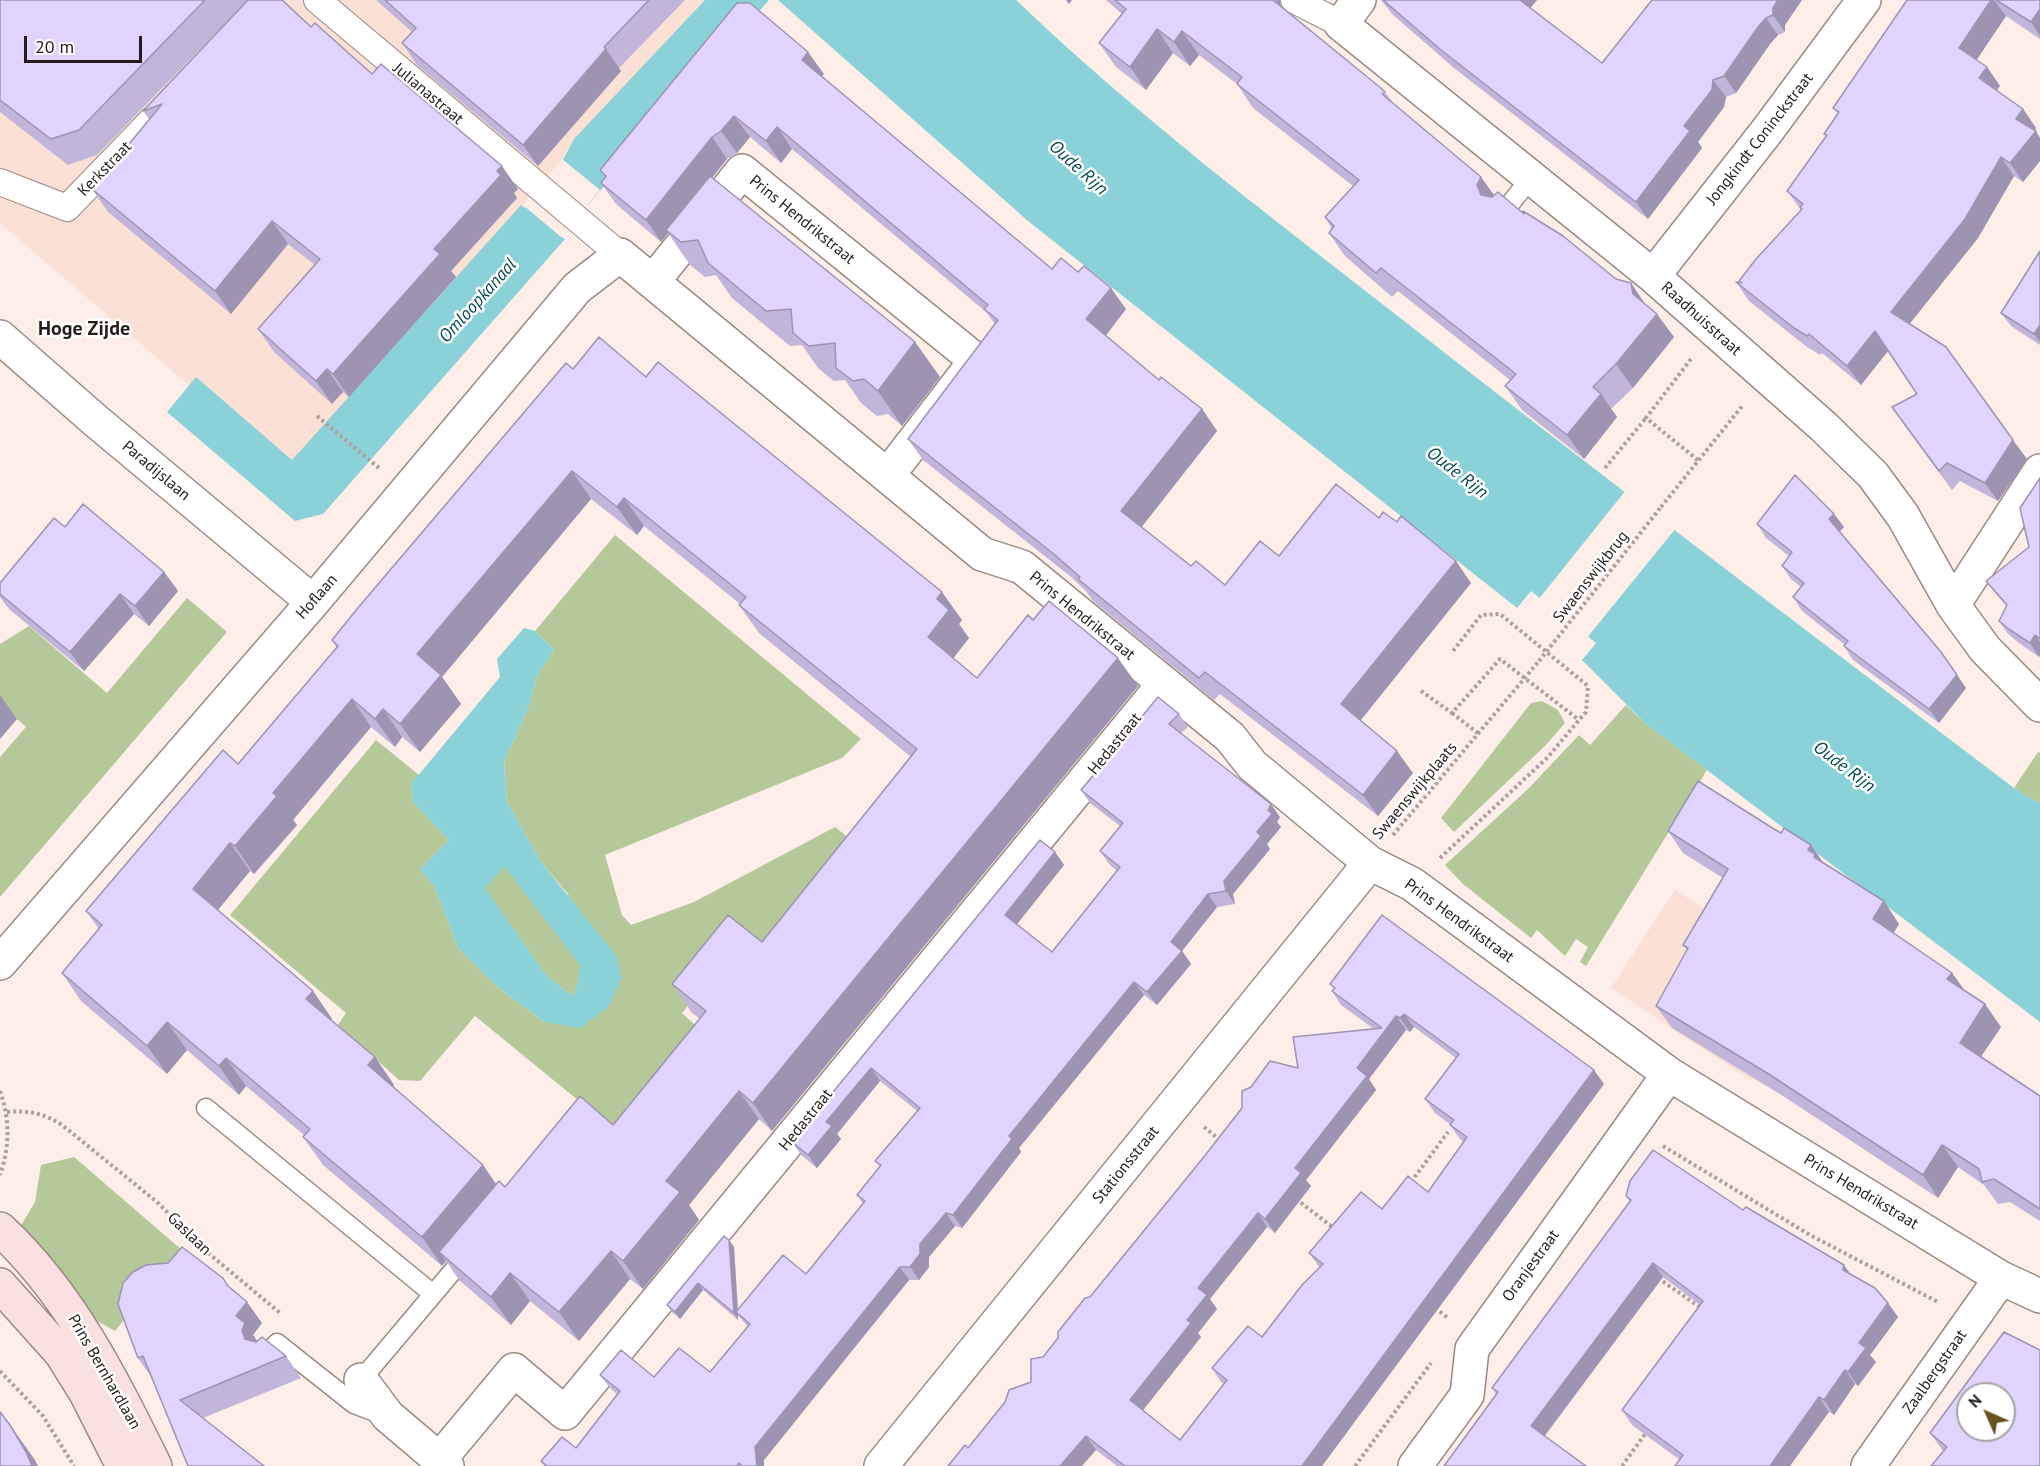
<!DOCTYPE html>
<style>
body{margin:0}
#map{position:relative;width:2040px;height:1466px;overflow:hidden;background:#feeee9;font-family:"PT Sans",sans-serif}
canvas{display:block}
.north{position:absolute;left:1956px;top:1382px;width:60px;height:60px;box-sizing:border-box;background:#fff;border:2px solid #a7a5a4;border-radius:50%;rotate:315deg;font-size:16px;font-weight:700;line-height:24px;text-align:center;color:#241d1b}
.north::after{content:'';display:block;margin:auto;width:21px;height:27px;background:#695222;clip-path:polygon(50% 0,100% 100%,50% 72%,0 100%)}
.scale{position:absolute;left:24px;top:36px;width:118px;height:27px;box-sizing:border-box;border:3px solid #241d1b;border-top:0;padding-left:8px;font-size:18px;line-height:21px;white-space:nowrap;color:#241d1b;-webkit-text-stroke:4px #fff;paint-order:stroke}
</style>
<div id="map">
<canvas width="2040" height="1466"></canvas>
<div class="north">N</div>
<div class="scale">20 m</div>
</div>
<script>
const g = document.querySelector('canvas').getContext('2d');
g.lineJoin = 'round';
function fill(path, color) { g.fillStyle = color; g.fill(path, 'evenodd'); }
function stroke(path, color, width, dash) { g.strokeStyle = color; g.lineWidth = width; g.lineCap = dash ? 'butt' : 'round'; g.setLineDash(dash || []); g.stroke(path); }
function write(font, color, halo, rows, align = 'center') {
  g.font = font + ' "PT Sans",sans-serif'; g.lineWidth = 5; g.setLineDash([]); g.textBaseline = 'middle'; g.strokeStyle = halo; g.fillStyle = color; for (const [text, x, y, turn = 0] of rows) {
    g.save(); g.translate(x, y); g.rotate((+turn || 0) * Math.PI / 180); g.textAlign = isNaN(turn) ? turn : align; if (halo) g.strokeText(text, 0, 0); g.fillText(text, 0, 0); g.restore();
  }
}
fill(new Path2D(`
 M0,0H723L290,472L0,223Z
 M1675,890L1803,970L1800,996L1751,1081L1611,988Z`), '#fbe0d6');
fill(new Path2D(`
 M615,535L861,739L842,758L605,855L622,915L631,925L694,902L835,827L868,853L779,958L747,933L682,1013L714,1042L628,1141L475,1016L420,1081L399,1080L338,1025L346,1013L230,915L376,740L419,775L411,784L413,802L449,840L420,869L434,886L458,948L496,986L544,1022L608,1007L568,894L541,862L507,802L504,762L529,706L537,676L554,650L535,631Z
 M187,598L227,632L0,897V757L26,727L0,704V644L29,626L107,693Z
 M1542,701L1558,710L1565,723L1545,746L1454,832L1441,818L1531,703Z
 M1626,705L1646,724L1707,770L1586,966L1580,962L1588,947L1576,939L1565,956L1537,930L1531,938L1463,884L1445,865L1528,789L1579,735L1590,745Z
 M2038,752L2040,753V804L2014,788Z
 M505,866L581,965L577,986L572,996L546,975L484,888Z
 M74,1157L182,1250L115,1331L88,1316L20,1227L35,1202L41,1165Z`), '#b5c89a');
fill(new Path2D(`
 M705,0H769L560,236L565,239L323,514L295,521L167,412L196,377L292,460L521,205L524,208L563,160L574,139Z
 M778,0H1016C1133,112 1263,211 1390,310C1596,472 1806,630 2014,788L2040,804V1022L1646,724L1582,660L1596,643L1531,591L1517,608L1028,221Z
 M524,628L535,631L554,650L537,676L529,706L504,762L507,802L541,862L615,954L622,978L608,1007L580,1028L544,1022L496,986L458,948L434,886L420,869L449,840L413,802L411,784L500,677L497,659ZM505,867L580,965L577,986L572,996L546,975L485,888Z`), '#8bd2d8');
fill(new Path2D(`
 M562,159L600,190L561,237L523,205Z
 M1626,490L1676,528L1586,639L1538,600Z`), '#feeee9');
const service = new Path2D(`
 M1505,210L1531,178
 M206,1108L433,1294
 M268,1353L277,1343L354,1404L383,1415
 M361,1380L468,1253`);
const pedestrian = new Path2D(`
 M317,0L620,255
 M1294,0L1341,24
 M0,182L67,208L152,120`);
const minor = new Path2D(`
 M1359,0L1341,24L1653,276L1824,427L1873,475L1903,516L1953,605L1985,649L2040,705
 M1653,276L1767,131L1864,0
 M654,280L742,171L968,354L971,367L888,475
 M0,337L96,421L313,602
 M1953,605L2040,471
 M0,963L313,602L577,288L620,255L982,554L1022,567L1230,737L1252,765L1370,863L1412,884L1669,1074L2001,1278L2040,1296
 M361,1380L388,1416L447,1466
 M439,1460L514,1370L565,1413L1164,684
 M881,1466L1370,863
 M1415,1466L1467,1395L1472,1349L1669,1074
 M1868,1466L2001,1278`);
const secondary = new Path2D(`
 M0,1229C71,1295 113,1381 155,1466
 M0,1285L61,1353L86,1393L123,1466`);
stroke(service, '#9b8983', 21);
stroke(pedestrian, '#9b8983', 28);
stroke(minor, '#9b8983', 36);
stroke(secondary, '#9b8983', 36);
stroke(new Path2D(`
 M1691,359L1646,418L1699,461
 M317,416L379,468
 M1605,468L1646,418
 M1661,507L1743,405
 M1421,691L1452,713L1500,659L1579,720
 M1452,713L1479,734
 M1393,835L1539,661
 M1440,858L1548,757L1579,720L1586,712L1588,686L1500,614L1481,615L1453,651
 M0,1091C10,1119 10,1146 0,1175
 M7,1112C29,1110 45,1114 62,1125L157,1202L207,1252L280,1313
 M1204,1127L1221,1141
 M1663,1146L1810,1235L1938,1302
 M1411,1182L1448,1132
 M1296,1199L1335,1229
 M1658,1278L1701,1308
 M1435,1308L1448,1318
 M0,1371L43,1416L74,1466
 M1355,1466L1431,1363
 M1622,1466L1648,1430`), '#aea19d', 4, [3, 3]);
stroke(service, '#fff', 18);
stroke(pedestrian, '#fff', 26);
stroke(minor, '#fff', 33);
stroke(secondary, '#fae1e1', 33);
stroke(new Path2D(`
 M1539,661L1661,507`), '#aea19d', 4, [3, 3]);
fill(new Path2D(`
 M0,0H248L97,155L68,165L0,112Z
 M376,0H685L619,68L621,71L538,166L417,65L402,43L412,32Z
 M1106,0H1281L1280,6L1385,92L1393,103L1481,177L1494,195L1524,214L1616,279L1631,283L1645,304L1674,337L1633,388L1611,409L1617,417L1584,459L1522,410L1505,386L1510,380L1398,291L1392,297L1345,256L1329,233L1332,229L1325,217L1353,186L1253,108L1237,84L1199,55L1190,66L1173,53L1146,90L1116,67L1099,43L1122,14Z
 M1381,0H1537L1530,8L1602,63L1796,8L1785,25V32L1778,35L1770,44L1736,93L1726,97L1724,107L1698,142L1702,148L1648,219L1454,68L1392,14Z
 M1907,0H2040V39L2006,16L1976,60L1987,67L2000,86L1996,91L2023,109L2036,128L2034,130L2040,138V161L2023,182L2014,176L1978,238L1909,324L2027,459L1998,501L1960,481L1952,490L1905,426L1892,407L1917,394L1888,350L1861,385L1822,353L1820,355L1807,347L1749,301L1736,282L1741,283L1739,281L1801,210L1787,191L1826,136L1824,134L1838,114L1833,108Z
 M311,27L372,74L518,189L514,193L517,198L451,271L456,277L349,397L343,392L332,404L274,352L258,329L315,265L288,244L231,314L108,212L92,189L149,119L143,111Z
 M824,74L822,76L1052,269L1078,272L1126,309L1106,336L1159,380L1202,409L1217,431L1141,527L1191,566L1225,585L1279,556L1379,518L1471,583L1360,721L1413,773L1378,816L1220,694L1214,700L1093,601L1086,591L1070,576L923,460L908,439L995,324L986,312L792,149L781,163L750,137L737,153L727,159L712,178L915,342L940,377L902,426L888,414L877,416L861,403L845,380L834,381L818,368L802,345L790,346L732,298L716,275L705,277L690,265L668,233L661,242L616,204L601,183L605,177L600,170Z
 M2040,251V345L2011,326L2001,313Z
 M573,369L646,377L962,620L959,624L969,638L953,658L977,678L1033,620L1138,686L772,1131L759,1119L689,1205L699,1220L643,1289L630,1279L579,1341L530,1301L511,1325L459,1280L446,1261L442,1266L323,1165L303,1137L304,1135L246,1086L239,1095L187,1050L167,1074L81,1001L62,973L99,929L86,911L238,764L337,648L332,640ZM591,499L637,535L644,526L740,604L739,605L759,633L911,757L762,942L672,984L692,1013L700,1019L613,1125L505,1187L496,1184L483,1165L393,1087L394,1085L375,1057L331,1020L332,1019L313,991L218,910L250,871L254,874L297,825L293,820L371,727L395,747L402,737L420,752L461,704L442,677Z
 M2040,478V655L2039,657L2019,643L2008,634L1999,621L2007,606L1996,594L1986,581L2029,547Z
 M1834,514L1844,527L1839,532L1941,652L1966,688L1939,723L1853,660L1844,646L1845,645L1802,611L1793,597L1801,587L1791,579L1782,566L1789,556L1766,538L1757,524Z
 M65,527L164,572L178,591L149,626L134,614L84,671L9,609L0,597V583Z
 M1179,714L1188,727L1181,733L1280,817L1277,822L1281,827L1267,844L1270,849L1233,894L1235,904L1217,907L1182,951L1191,964L1157,1005L1144,995L1019,1148L1021,1152L962,1228L955,1226L929,1257V1267L919,1280H909L764,1460V1466H544L541,1461L576,1448L617,1394L610,1388L600,1375L654,1377L710,1372L748,1327L738,1315V1320L703,1290L680,1319L672,1312L667,1305L729,1240L734,1247L738,1310L806,1274L863,1204L857,1195L880,1167L875,1161L917,1111L880,1081L837,1134L841,1139L817,1168L801,1155L792,1142L1055,852L1064,865L1017,924L1052,952L1117,871L1109,864L1100,851L1120,826L1090,803L1081,790Z
 M1774,829L1811,845L1823,863L1899,924L1894,933L1952,973L1965,991L2001,1027L1981,1057L2040,1096V1221L2010,1202L1998,1204L1984,1185L1958,1167L1938,1198L1783,1096L1672,1028L1656,1006L1687,950L1683,945L1723,878L1683,853L1668,831Z
 M1330,984L1604,1084L1322,1466H1117L1096,1450L968,1448L1031,1382L1043,1357L1090,1297L1298,1068L1374,1029L1341,1005L1332,991L1334,989ZM1414,1027L1456,1058L1425,1099L1435,1113L1451,1125H1450L1460,1139L1464,1142L1428,1192L1382,1209L1309,1253L1320,1268L1262,1337L1212,1368L1221,1382L1224,1384L1180,1440L1143,1410L1201,1337L1198,1333L1217,1309L1210,1299L1267,1227L1275,1233L1311,1186L1306,1180L1376,1090L1369,1079L1406,1030L1410,1032Z
 M1626,1196L1743,1210L1851,1274L1888,1303L1898,1317L1870,1355L1876,1362L1858,1386L1855,1384L1834,1415L1829,1412L1680,1460L1632,1425L1622,1410L1700,1305L1663,1277L1545,1436L1444,1466L1496,1394L1492,1388L1630,1202Z
 M223,1278L230,1288L262,1323L253,1335L257,1341L286,1356L301,1378L203,1418L152,1378L138,1358Z
 M2040,1350L1943,1451L1930,1433Z`), '#c1b5da');
fill(new Path2D(`
 M1066,0H1072L1069,4Z
 M1276,0H1281L1280,6Z
 M1517,0H1537L1526,13Z
 M1778,0H1802L1785,25V32L1773,15V8Z
 M1991,0H1994L2006,16L1972,67L1959,48Z
 M2040,9V36L2031,22Z
 M1766,18L1778,35L1770,44L1736,93L1724,76L1758,27Z
 M1157,29L1173,53L1146,90L1130,67Z
 M1182,31L1199,55L1190,66L1174,42Z
 M606,49L621,71L538,166L523,145Z
 M808,52L824,74L817,81L802,60Z
 M1987,67L2000,86L1992,97L1979,78Z
 M1713,80L1726,97L1724,107L1698,142L1702,148L1648,219L1636,202Z
 M2023,109L2036,128L2029,138L2016,119Z
 M734,116L750,137L737,153L721,131Z
 M777,127L792,149L781,163L766,141Z
 M2036,131L2040,138V161L2023,182L2010,163Z
 M712,137L727,159L669,232L666,230L668,233L661,242L646,220Z
 M2001,157L2014,176L1978,238L1904,331L1891,312Z
 M502,166L518,189L514,193L517,198L451,271L456,277L349,397L333,374Z
 M1481,177L1498,201L1481,195L1477,185Z
 M272,221L288,244L231,314L215,291Z
 M1631,283L1647,307L1633,294Z
 M1111,288L1126,309L1101,341L1086,319Z
 M1657,314L1674,337L1633,388L1616,364Z
 M2040,325V342L2034,334Z
 M1875,331L1889,350L1861,385L1847,366Z
 M915,342L940,377L902,426L878,391Z
 M327,369L343,392L332,404L316,381Z
 M1601,394L1617,417L1584,459L1567,435Z
 M1202,409L1217,431L1137,533L1121,511Z
 M2013,440L2027,459L1998,501L1985,483Z
 M572,471L591,499L442,677L461,704L420,752L400,724L417,654Z
 M624,498L644,526L637,535L617,507Z
 M1834,514L1844,527L1838,533L1829,519Z
 M1456,561L1471,583L1356,726L1341,704Z
 M164,572L178,591L149,626L135,606Z
 M942,592L962,620L959,624L969,638L948,665L928,637L937,599Z
 M120,594L134,614L84,671L70,652Z
 M2035,635L2040,642V655L2039,657L2030,643Z
 M1118,658L1138,686L772,1131L753,1103Z
 M1957,675L1966,688L1939,723L1929,709Z
 M0,695L17,719L0,739Z
 M352,699L371,727L293,820L297,825L254,874L235,846L273,793Z
 M383,709L402,737L395,747L375,719Z
 M1397,751L1413,773L1378,816L1363,795Z
 M1271,804L1280,817L1277,822L1281,827L1267,844L1270,849L1233,894L1235,904L1226,891L1224,881L1257,832Z
 M230,843L250,871L212,917L193,889Z
 M1811,845L1826,867V869L1808,850Z
 M1055,852L1064,865L1014,928L1005,915Z
 M1208,894L1217,907L1182,951L1191,964L1157,1005L1147,992L1171,942Z
 M1884,901L1899,924L1888,941L1873,919Z
 M1952,973L1968,995L1947,979Z
 M1134,982L1144,995L1019,1148L1021,1152L962,1228L953,1215L1009,1136Z
 M313,991L332,1019L326,1027L306,999Z
 M1985,1004L2001,1027L1975,1065L1960,1043Z
 M1404,1014L1414,1027L1410,1032L1400,1018Z
 M1396,1016L1406,1030L1369,1079L1376,1090L1306,1180L1311,1186L1275,1233L1265,1219L1295,1168L1357,1068Z
 M167,1022L187,1050L167,1074L147,1046Z
 M375,1057L394,1085L387,1093L368,1065Z
 M226,1058L246,1086L239,1095L219,1066Z
 M871,1068L880,1081L837,1134L841,1139L817,1168L808,1155L826,1122Z
 M1594,1070L1604,1084L1322,1466H1302Z
 M739,1091L759,1119L689,1205L699,1220L643,1289L623,1261L666,1181Z
 M1942,1145L1958,1167L1938,1198L1923,1175Z
 M483,1165L502,1193L439,1252L446,1261L442,1266L422,1237Z
 M946,1213L955,1226L929,1257V1267L919,1280L910,1267L920,1244Z
 M1258,1213L1267,1227L1210,1299L1217,1309L1198,1333L1201,1337L1140,1414L1130,1400L1187,1320L1198,1288Z
 M729,1240L734,1247L738,1314L736,1312L738,1315V1320L734,1313Z
 M611,1251L630,1279L579,1341L559,1312Z
 M1653,1263L1663,1277L1541,1440L1531,1426Z
 M1844,1265L1854,1279L1843,1270Z
 M900,1267L909,1280L764,1460V1466H757L755,1447Z
 M510,1273L530,1301L511,1325L491,1297Z
 M698,1283L703,1290L680,1319L675,1312Z
 M247,1302L262,1323L253,1335L260,1345L245,1339L236,1316Z
 M1888,1303L1898,1317L1870,1355L1876,1362L1858,1386L1848,1372L1859,1343Z
 M1845,1370L1855,1384L1834,1415L1824,1400Z
 M1819,1397L1829,1412L1790,1466H1770Z
 M10,1425L35,1460L38,1466H32Z
 M1086,1436L1096,1450L1082,1466H1060Z`), '#9d94b1');
const building = new Path2D(`
 M0,0H205L79,130L51,139L0,100Z
 M248,0H282L311,27L315,23L372,74L381,64L502,166L497,171L501,175L434,249L440,254L333,374L327,369L316,381L258,329L320,259L272,221L215,291L92,189L162,104L143,111Z
 M385,0H649L604,47L606,49L523,145L402,43L416,28Z
 M1115,0H1273L1382,89L1385,92L1382,94L1481,177L1477,185L1481,195L1492,197L1498,192L1524,214L1523,211L1563,236L1616,279L1631,283L1633,294L1657,314L1616,364L1593,387L1601,394L1567,435L1505,386L1516,374L1381,268L1376,273L1329,233L1334,226L1325,217L1359,180L1237,84L1242,77L1182,31L1174,42L1157,29L1130,67L1099,43L1126,9Z
 M1383,0H1520L1602,63L1652,0H1778L1773,8V15L1766,18L1758,27L1724,76L1713,80L1712,90L1684,126L1690,131L1636,202L1441,50Z
 M1907,0H1991L1959,48L1987,67L1979,78L2023,109L2016,119L2036,131L2010,163L2001,157L1965,219L1891,312L1946,347L2013,440L1985,483L1947,463L1939,471L1892,407L1917,394L1875,331L1847,366L1809,334L1807,336L1794,328L1736,282L1742,283L1739,281L1756,259L1802,209L1800,207L1803,204L1787,191L1827,135L1824,134L1839,112L1833,108Z
 M1996,0H2040V9L2031,22Z
 M737,3H750L808,52L802,60L1052,269L1061,258L1078,272L1084,266L1111,288L1086,319L1159,380L1161,377L1202,409L1121,511L1191,566L1196,561L1225,585L1260,541L1279,556L1336,484L1379,518L1383,512L1397,522L1401,516L1456,561L1341,704L1397,751L1363,795L1205,672L1199,678L1078,579L1080,577L1055,555L908,439L998,320L984,309L988,305L777,127L766,141L734,116L721,131L712,137L646,220L601,183L606,176L600,170Z
 M710,176L915,342L878,391L864,379L853,381L836,368L835,343L809,346L793,333L791,309L766,311L708,263L698,240L681,242L666,230Z
 M2040,251V325L2034,334L2001,313Z
 M599,337L646,377L658,362L942,592L937,599L949,610L928,637L977,678L1028,615L1033,620L1049,601L1118,658L753,1103L739,1091L666,1181L680,1192L623,1261L611,1251L559,1312L510,1273L491,1297L439,1252L499,1181L505,1187L580,1096L613,1125L706,1011L672,984L728,915L762,942L917,749L739,605L746,597L624,498L617,507L572,471L417,654L441,675L400,724L383,709L375,719L352,699L273,793L277,796L235,846L230,843L193,889L313,991L306,999L375,1057L368,1065L483,1165L422,1237L303,1137L310,1129L226,1058L219,1066L167,1022L147,1046L62,973L102,925L86,911L223,750L238,764L338,646L332,640L357,609L566,363L573,369Z
 M1795,475L1834,514L1829,519L1941,652L1957,675L1929,709L1844,646L1848,641L1793,597L1804,583L1782,566L1792,552L1757,524Z
 M2040,478V639L2035,635L2030,643L2010,630L1999,621L2007,605L1986,581L2029,547L2020,508Z
 M83,504L164,572L135,606L120,594L70,652L0,594V583L54,518L65,527Z
 M1158,697L1179,714L1169,724L1271,804L1268,810L1272,814L1257,832L1261,836L1224,881L1226,891L1208,894L1171,942L1182,951L1147,992L1134,982L1009,1136L1012,1139L953,1215L946,1213L920,1244V1254L910,1267H900L755,1447L757,1466H742L739,1463L737,1466H547L541,1461L562,1437L576,1448L620,1391L600,1375L621,1350L654,1377L679,1348L710,1372L750,1324L736,1312L783,1255L806,1274L865,1201L857,1195L881,1165L875,1161L920,1108L871,1068L826,1122L832,1126L808,1155L792,1142L1040,840L1055,852L1005,915L1052,952L1120,867L1100,851L1123,823L1081,790Z
 M1698,781L1774,829L1781,833L1784,828L1811,845L1808,850L1815,854L1814,857L1884,901L1873,919L1952,973L1947,979L1985,1004L1960,1043L2040,1096V1209L1994,1179L1982,1182L1979,1169L1942,1145L1923,1175L1767,1073L1656,1006L1688,948L1683,945L1728,869L1668,831Z
 M1382,915L1594,1070L1302,1466H1125L1086,1436L1060,1466H948L965,1445L968,1448L1005,1402L1009,1390L1031,1382V1359L1043,1357L1058,1338V1332L1085,1298L1090,1297L1203,1158L1242,1108V1091L1251,1087L1270,1061L1298,1068L1293,1037L1382,1028L1332,991L1335,988L1330,984ZM1404,1014L1459,1054L1425,1099L1454,1120L1450,1125L1467,1137L1428,1192L1408,1176L1382,1209L1361,1192L1309,1253L1323,1264L1302,1285L1262,1337L1248,1326L1212,1368L1227,1380L1180,1440L1130,1400L1191,1323L1187,1320L1207,1295L1198,1288L1258,1213L1265,1219L1301,1173L1295,1168L1367,1076L1357,1068L1396,1016L1400,1018Z
 M1653,1150L1743,1210L1746,1207L1844,1265L1843,1270L1875,1288L1888,1303L1859,1343L1866,1348L1848,1372L1845,1370L1824,1400L1819,1397L1770,1466H1675L1683,1455L1622,1410L1703,1301L1653,1263L1531,1426L1586,1466H1444L1498,1392L1492,1388L1631,1200L1626,1196L1630,1181Z
 M724,1236L729,1240L734,1313L698,1283L675,1312L667,1305Z
 M182,1247L223,1278L227,1285L247,1302L236,1316L245,1323L242,1330L245,1339L256,1342L262,1337L286,1356L180,1400L264,1466H188L143,1356L138,1358L118,1304L123,1283L133,1272L146,1265L168,1263Z
 M2004,1332L2040,1350V1466H1931L1947,1447L1930,1433ZM1968,1394H2004V1430H1968Z
 M0,1412L10,1425L26,1452L32,1466H0Z`);
fill(building, '#e0d3fd');
stroke(building, '#9d94b1', 1.5);
write('16px', '#241d1b', '#fff', [
 ["Julianastraat",428,94,40],
 ["Jongkindt Coninckstraat",1760,139,-52],
 ["Kerkstraat",105,169,-46],
 ["Prins Hendrikstraat",802,220,39],
 ["Raadhuisstraat",1701,319,42],
 ["Paradijslaan",156,471,40],
 ["Swaenswijkbrug",1591,577,-52],
 ["Hoflaan",317,597,-49],
 ["Prins Hendrikstraat",1082,616,39],
 ["Hedastraat",1115,744,-51],
 ["Swaenswijkplaats",1415,791,-50],
 ["Prins Hendrikstraat",1459,921,36],
 ["Hedastraat",806,1120,-51],
 ["Stationsstraat",1126,1165,-51],
 ["Prins Hendrikstraat",1861,1192,31],
 ["Gaslaan",189,1234,44],
 ["Oranjestraat",1531,1266,-54],
 ["Prins Bernhardlaan",104,1372,60],
 ["Zaalbergstraat",1935,1372,-55]
]);
write('italic 18px', '#064a4e', '#fff', [
 ["Oude Rijn",1078,168,42],
 ["Omloopkanaal",478,301,-48],
 ["Oude Rijn",1457,473,38],
 ["Oude Rijn",1844,767,37]
]);
write('bold 20px', '#241d1b', '#fff', [
 ["Hoge Zijde",84,329]
]);
</script>
